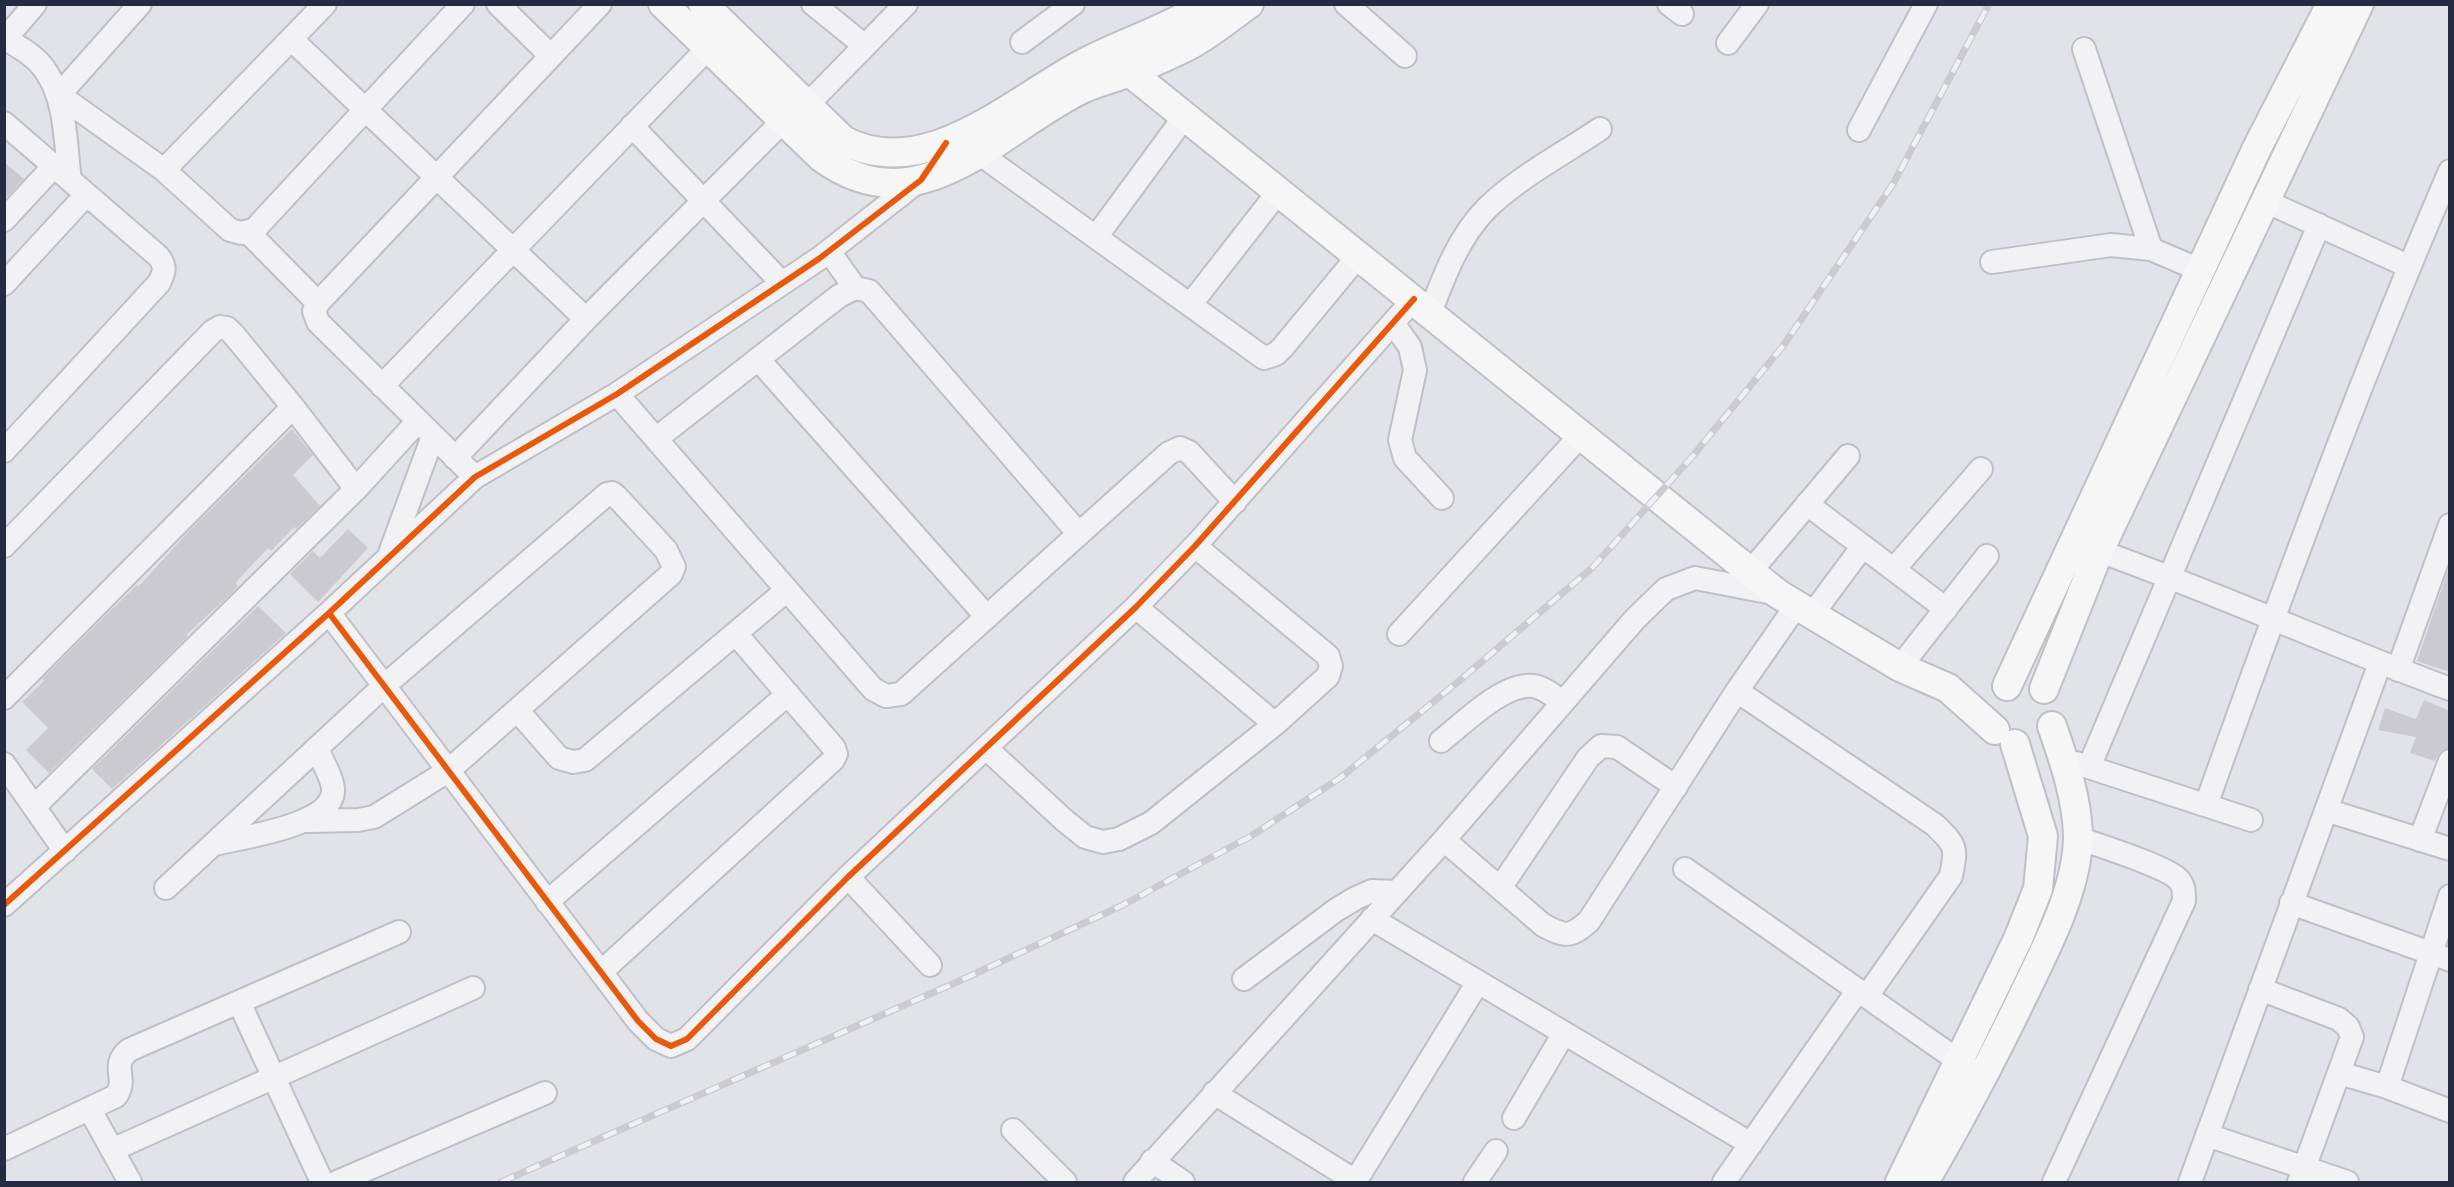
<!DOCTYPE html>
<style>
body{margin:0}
#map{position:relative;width:2454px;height:1187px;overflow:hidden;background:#e2e3e8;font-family:Montserrat,sans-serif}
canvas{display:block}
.frame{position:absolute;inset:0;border:6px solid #272a43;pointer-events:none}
</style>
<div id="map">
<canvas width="2454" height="1187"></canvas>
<div class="frame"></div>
</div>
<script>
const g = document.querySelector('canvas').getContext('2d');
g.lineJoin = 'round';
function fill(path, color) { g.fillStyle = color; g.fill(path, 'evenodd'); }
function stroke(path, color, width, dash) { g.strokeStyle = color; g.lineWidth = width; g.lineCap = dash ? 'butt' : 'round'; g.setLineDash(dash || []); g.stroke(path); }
fill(new Path2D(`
 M4,162L24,179L4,200Z
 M292,429L313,455L293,475L320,506L296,529L294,527L271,551L268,548L237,581L236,584L238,586L234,591L186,635L188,636L49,773L26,750L48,728L22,702L44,681L42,679L110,611L137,585L138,587L191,529Z
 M348,529L368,548L318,602L290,574L313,551L320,558Z
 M2448,570H2450V672L2417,661Z
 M258,606L286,633L112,789L92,769Z
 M2424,700L2450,711V748L2441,751L2435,761L2410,753L2416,737L2378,730L2385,708L2416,719Z`), '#cacad0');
const minor = new Path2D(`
 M140,4L59,95L164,170L230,230L241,233L254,230L463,4
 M498,4L551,56
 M813,4L865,46
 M1346,4L1405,56
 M1669,4L1682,14
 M4,38C19,47 36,56 45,70C67,101 65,144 70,180
 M5,39L35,4
 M291,39L586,319
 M1022,42L1073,4
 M1728,43L1757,4
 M2084,49L2151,249
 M807,105L906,4
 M4,123L158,256C166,266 165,271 159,283L4,451
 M632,126L782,283
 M1859,130L1926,4
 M980,154L1264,358L1276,354L1283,347L1359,255
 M164,170L325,4
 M2265,201L2408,266
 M4,220L54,166
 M241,233L248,232L318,303
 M1096,237L1185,116
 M829,251L855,288
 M1992,262L2111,245L2151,249L2200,270
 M4,284L86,195
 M1190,305L1279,191
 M1430,313C1444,276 1459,236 1487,208C1519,177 1563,154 1600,129
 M1393,323L1410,347L1415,370L1400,440L1405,458L1442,498
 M758,359L987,617
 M382,386L707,49
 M617,394L873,689L886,696L901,694L1169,453L1180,448L1189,452L1235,502
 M657,438L839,296L855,288L869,291L1079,534
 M455,458L586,319L782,122
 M475,477L318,322L314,311L318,303L600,4
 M1807,504L1946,609
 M4,546L213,331L220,327L227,328L234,335L293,407L356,489
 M2099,551C2217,593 2331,645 2450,689
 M390,553L433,436
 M1894,569L1981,469
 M1750,572L1848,456
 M1136,607L1275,724
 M329,613L638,1021L656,1039L671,1046L687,1039L848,877L1136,607L1195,546L1414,299
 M1811,616L1863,546
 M1399,634L1581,435
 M1900,667L1987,556
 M2398,670L2450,525
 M1737,691L1935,825C1956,846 1957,846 1951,876L1867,996
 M4,698L293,407
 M517,710L559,758L573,762L585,760L787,590
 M1441,741C1464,723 1503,683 1533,686C1543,687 1554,696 1562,702
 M987,749L1064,820L1085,837L1103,842L1119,839L1151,823L1275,724L1328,676L1331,666L1328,656L1195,546
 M2076,763L2251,820
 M4,764L65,851
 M2089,767L2319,225
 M2206,805C2282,592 2360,379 2450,171
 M34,807L356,489L418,421
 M2326,810L2450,849
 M1444,840L1543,925C1565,937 1570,938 1589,921L1737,691L1796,606
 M2420,840L2450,761
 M215,844C243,837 330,826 333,792C334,780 322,761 317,749
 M1685,869L1973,1071
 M848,877L930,965
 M166,888L384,686L607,494L612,493L616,496L666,550L674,567L671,574L448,771L374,817L358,820L307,821
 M1500,888L1588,758L1601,746L1617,747L1676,787
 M547,902L788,694
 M2291,903L2450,960
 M4,905L329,613L475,477L617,394L820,258L922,178
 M1372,919L1751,1144
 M601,972L833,760L836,754L834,748L736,634
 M1244,979L1336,910L1356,898L1372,891L1397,892
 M2260,989L2339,1019L2348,1027L2352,1037L2299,1182
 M239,1002L322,1182
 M2339,1073L2387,1087L2450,1111
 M2387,1087L2450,896
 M1214,1093L1357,1182
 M90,1110L130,1182
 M1514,1118L1564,1033
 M1013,1130L1065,1182
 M2207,1135L2347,1182
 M4,1149L116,1096C129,1077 109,1067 129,1050L399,932
 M112,1150L473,988
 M1152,1161L1183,1182
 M337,1182L545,1093
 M1135,1182L1444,840L1635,619L1666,589L1695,578L1778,594
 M1355,1182L1478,982
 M1475,1182L1496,1151
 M1724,1182L1858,990
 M2054,1182L2184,901C2184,892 2184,885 2178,879C2165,866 2098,845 2078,838
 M2190,1182L2380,663`);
const major = new Path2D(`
 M663,4L821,157C920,230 997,130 1082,89C1097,82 1114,78 1130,72C1149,64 1170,55 1188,46C1209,35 1229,18 1249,4
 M703,4L843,140C929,186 1019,94 1092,59C1131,40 1171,27 1208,4
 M1106,53L1778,594L1900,667L1948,688L1995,730
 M2007,686L2257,148L2331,4
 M2044,689L2099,551L2359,4
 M1900,1182L2018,939L2038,889L2043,836L2015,744
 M1924,1182C1960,1121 1993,1058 2024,994C2046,948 2078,888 2078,836C2077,797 2064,761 2052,726`);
stroke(minor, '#bfc0c6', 26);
stroke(major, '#bfc0c6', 32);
stroke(minor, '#f2f2f4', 22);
stroke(major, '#f6f6f7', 28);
const rail = new Path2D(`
 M501,1182L957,982L1123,905L1251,836L1340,778L1459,681L1592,568L1692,457L1783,346L1893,184L1989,4`);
stroke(rail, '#cbcbcf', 7);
stroke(rail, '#f0f1f7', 4.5, [14]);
stroke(new Path2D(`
 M329,613L638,1021L656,1039L671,1046L687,1039L848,877L1136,607L1195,546L1414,299
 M4,905L329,613L475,477L617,394L820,258L921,180L946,143`), '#e8590c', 6);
</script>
